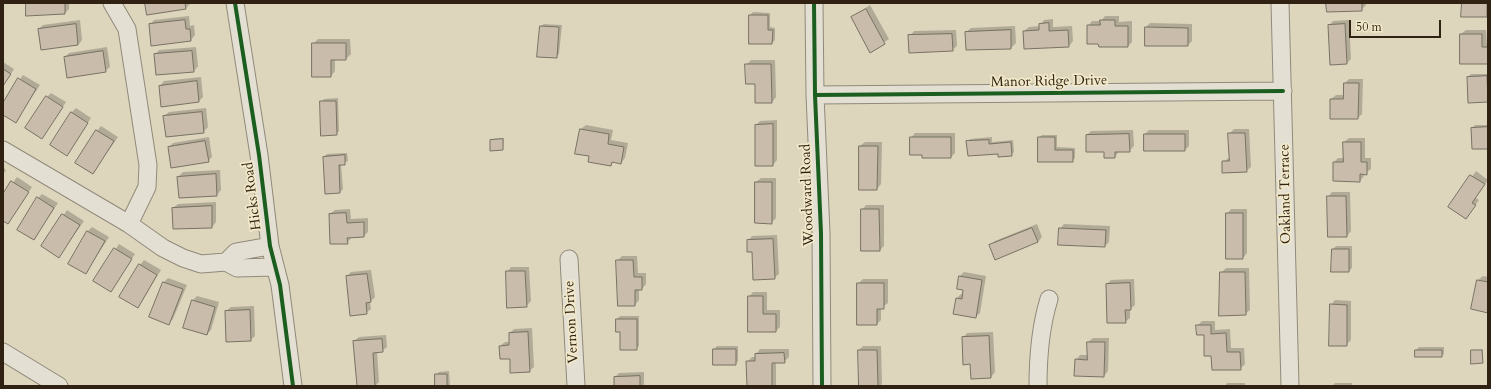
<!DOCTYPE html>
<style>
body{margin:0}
#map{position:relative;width:1491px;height:389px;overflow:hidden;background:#ddd5bc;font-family:Cardo,serif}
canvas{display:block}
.frame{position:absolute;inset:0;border:4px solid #302112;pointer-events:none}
.scale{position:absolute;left:1349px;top:20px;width:92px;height:18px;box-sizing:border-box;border:2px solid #302112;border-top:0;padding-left:5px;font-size:12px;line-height:14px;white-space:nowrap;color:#302112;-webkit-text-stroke:3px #f1e9ca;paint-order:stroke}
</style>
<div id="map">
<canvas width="1491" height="389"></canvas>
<div class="frame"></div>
<div class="scale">50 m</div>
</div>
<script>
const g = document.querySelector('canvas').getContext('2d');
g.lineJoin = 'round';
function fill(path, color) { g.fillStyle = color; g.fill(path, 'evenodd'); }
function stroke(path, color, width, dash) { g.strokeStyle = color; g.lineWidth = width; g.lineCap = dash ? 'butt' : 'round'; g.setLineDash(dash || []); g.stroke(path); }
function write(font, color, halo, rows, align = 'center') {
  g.font = font + ' Cardo,serif'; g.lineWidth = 3.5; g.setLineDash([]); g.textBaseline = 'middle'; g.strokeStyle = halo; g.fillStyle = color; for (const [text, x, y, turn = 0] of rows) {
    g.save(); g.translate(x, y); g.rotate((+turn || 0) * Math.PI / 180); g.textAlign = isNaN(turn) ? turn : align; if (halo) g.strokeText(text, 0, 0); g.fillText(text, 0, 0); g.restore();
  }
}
fill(new Path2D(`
 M27,3H69V9L65,13Z
 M146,3H190V4L185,9Z
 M1327,3H1366V5L1361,10Z
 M1463,3H1488V15L1487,16Z
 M870,5L889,39L871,51L852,17Z
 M753,12L770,13V27L775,28V40L772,43L750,15Z
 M189,16L190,26L194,25L195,35L191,40L150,25L154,20Z
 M1105,16H1119V22L1132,21V42L1128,46L1088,26L1092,21H1101Z
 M1053,19V27L1072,26L1073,41L1069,46L1024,31L1029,27L1040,26L1044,20Z
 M80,20L82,40L78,45L41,49L39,29L43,25Z
 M1349,20L1351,59L1347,63L1329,26L1333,21Z
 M1150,23L1192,24V41L1188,45L1146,27Z
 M544,24L562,25L559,54L556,57L541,26Z
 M1015,26L1016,43L1011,48L967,49L966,32L971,28Z
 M956,30L957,46L952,50L910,36L914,31Z
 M1466,30H1486L1488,62L1461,34Z
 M318,39H350L351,54L346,59H335V71L331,76L313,44Z
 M107,47L110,67L105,71L65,57L69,53Z
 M196,47L198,66L194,71L155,55L159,50Z
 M751,60H775L776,97L772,102L756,83L746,65Z
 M3,62L14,69L3,86Z
 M1471,74H1488V101L1468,77Z
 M23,75L40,85L16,121L3,114V105Z
 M201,77L203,97L199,101L162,105L160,86L164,81Z
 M1349,79H1363L1362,114L1358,118L1331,99L1336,95H1344L1345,83Z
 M51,93L66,102L42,138L47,97Z
 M338,98L339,131L336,134L321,102L324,99Z
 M76,108L91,118L67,154L71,113Z
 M206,108L208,127L203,132L164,116L169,112Z
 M777,120V160L773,165L756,125L760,121Z
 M586,125L613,130L611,140L628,143L625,158L621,163L614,161L610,165L590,155L581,129Z
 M1475,125H1488V148L1472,128Z
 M101,126L118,137L93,173L97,131Z
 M1234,129H1249L1251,167L1246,171L1223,162L1230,157L1229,134Z
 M1133,130L1134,146L1129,151H1119L1115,157H1105V151L1087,135L1091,131Z
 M1149,130H1189V146L1185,150L1145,134Z
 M915,133H955V153L951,157L923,154L911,138Z
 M1042,135H1057V147L1075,148V158L1072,161H1039V138Z
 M209,137L212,157L208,161L169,147L173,143Z
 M992,137V142L1013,140L1014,152L1011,155L999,153L967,142L970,139Z
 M504,138L503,149L491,150L492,139Z
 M1349,138H1365V158H1371V169L1364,174V176L1360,181L1334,162L1338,158H1344V142Z
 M865,142H882L881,184L877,189L860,146Z
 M347,153L348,161L341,164L343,189L340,192L326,193L324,157L327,154Z
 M3,167L6,170L3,175Z
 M220,170L221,190L217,195L178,177L183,172Z
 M1476,171L1488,180L1476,198L1479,200L1466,218L1450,207Z
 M17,177L32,187L8,223L3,220V196Z
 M761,178H776V218L771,223L756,222V182Z
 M1332,192H1350L1351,231L1347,236H1329L1328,197Z
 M42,194L58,203L34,239L38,198Z
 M216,202V222L212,227L173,208L178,204Z
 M866,205H884V246L880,250L862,210Z
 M350,209L351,219L368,218V232L364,236L352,237L347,243L330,214L335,210Z
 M1231,209H1247V253L1243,258L1227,214Z
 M67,210L84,221L59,256L43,246Z
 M1037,224L1042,237L1038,242L990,245L995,241Z
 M1064,224L1110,226L1109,242L1105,246L1060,229Z
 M92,227L109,237L86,273L88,231Z
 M777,235L779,274L774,278L753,251L748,241L752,236Z
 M119,244L135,254L111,290L95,280Z
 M1336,246H1352V268L1349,271L1333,249Z
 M622,256H637L638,273H646V284L642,289H639V300L635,305L617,261Z
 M144,260L161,270L138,307L140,265Z
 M511,267H529L531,301L526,306L507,272Z
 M1226,268H1249L1250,310L1245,314L1221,273Z
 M371,270L375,297L370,302L371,309L366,313L347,276L351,272Z
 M964,272L986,276L980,313L975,317L957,298L961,294H963L964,289L960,276Z
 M1483,276L1488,277V312L1472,309L1478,280Z
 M168,278L187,285L173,319L168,324L150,317L164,282Z
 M863,279H888V303L881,308V320L877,324L858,284Z
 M1134,279L1135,305L1130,309V318L1125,322L1107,284L1111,280Z
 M753,292H767V310H780V327L776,331L749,297Z
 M197,296L219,302L211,330L207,334L193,300Z
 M1335,300L1351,301V340L1346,345L1331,305Z
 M254,306L255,336L250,340L226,311L231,307Z
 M620,316H639V346L636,349L621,331L617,319Z
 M1202,321H1215V330L1230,329L1231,348H1244L1245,364L1240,369L1212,355L1205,334L1197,326Z
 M532,328L534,367L529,371L510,358L500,346L505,342H510V333L514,329Z
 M993,332L995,372L991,377L963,338L967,333Z
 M386,335L387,347L382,351H377L379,382L375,386H358L354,341L359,337Z
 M1093,338H1109L1108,371L1104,376L1076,360L1080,355H1088V342Z
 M717,346H738V361L735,364L714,349Z
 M863,346H881L882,384L880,386H860L859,350Z
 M1419,347H1444V354L1441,356H1416V350Z
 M760,349H789V357L784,362H776V386H748L747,362L752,357H756V354Z
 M1483,349V361L1482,362L1472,351Z
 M449,371L450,386H436V375L439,372Z
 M644,372V386H615V377L619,373Z
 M1227,383H1245V386H1225Z
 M1335,383H1352V386H1332Z`), '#0003');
const building = new Path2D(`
 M26,3H65V14L26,16Z
 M145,3H185L186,9L147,15Z
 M1326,3H1362V11L1327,12Z
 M1462,3H1487V17H1461Z
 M866,9L885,44L870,53L851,17Z
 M749,15H768V30H773L772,44H749Z
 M185,20L186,29H190L191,41L151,46L149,24Z
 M1100,20H1115V26H1128V47H1099L1098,44H1087V25H1100Z
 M1049,23V31L1068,30L1069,47L1024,49L1023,31L1039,30V24Z
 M76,24L78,45L41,50L38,29Z
 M1345,24L1347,64L1330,65L1328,25Z
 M540,26L559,27L557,58L537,57Z
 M1145,27L1188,28V46H1145Z
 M1011,30V49L966,50L965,32Z
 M952,34L953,51L909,53L908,35Z
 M1460,34H1482V47H1488V64H1460Z
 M312,43H346V60H331V77H312Z
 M103,51L106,72L67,78L64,57Z
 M192,51L194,72L156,75L154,54Z
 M745,64H771L772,103H755V84H746Z
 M3,69L11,74L3,86Z
 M1487,76L1488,102L1468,103L1467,77Z
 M18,78L36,89L16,123L3,115V103Z
 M197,81L199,102L161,107L159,86Z
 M1344,83H1359L1358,119H1330V99H1343Z
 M46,96L63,107L42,139L25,128Z
 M320,101H336L337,135L321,136Z
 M71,112L88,123L67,156L50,145Z
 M202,112L204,133L166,137L163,116Z
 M773,124V166H755V125Z
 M1488,127V149H1472L1471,128Z
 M580,129L609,134L608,144L624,147L621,164L612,162L611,166L588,162L589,156L575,154Z
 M96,130L114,141L93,174L75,163Z
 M1228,133H1245L1247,172L1222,173V161H1229Z
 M1129,134L1130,152H1115V158H1104V152H1086V135Z
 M1144,134H1185V151H1144Z
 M910,137H951V158H922V155H910Z
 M1038,137H1055V150H1073V162H1038Z
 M503,139V150L490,151V140Z
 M989,140V144L1011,142L1012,156L998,157V154L968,156L966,141Z
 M205,141L209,162L171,168L168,147Z
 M1343,142H1361V162H1367V175L1360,174V182L1333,181V162H1343Z
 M859,146H878L877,190H859Z
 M345,155V165H339L340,193L325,194L323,157Z
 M216,174L217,196L179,198L177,177Z
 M1470,175L1485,184L1472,203L1476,205L1466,219L1448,207Z
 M11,181L29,192L8,224L3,221V194Z
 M755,182H772V224L755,223Z
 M1327,196H1346L1347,237H1328Z
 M37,197L54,208L34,240L17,230Z
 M212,206V228L173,229L172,208Z
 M861,209H879L880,251H861Z
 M346,213L347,223L364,222V237L347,238L348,244H330L329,214Z
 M1226,213H1243V259H1226Z
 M62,214L80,225L59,258L41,246Z
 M1032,228L1038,242L995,260L989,245Z
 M1059,228L1106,230L1105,247L1058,245Z
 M87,231L105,241L86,274L68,264Z
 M773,239L775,279L753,280L752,252H747V240Z
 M114,248L132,259L111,292L93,281Z
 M1332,249H1349V272H1331Z
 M616,260H633L634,277H642V290H635V306H618Z
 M139,264L157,275L138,308L119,297Z
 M506,271H525L527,307L507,308Z
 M1220,272H1245L1246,315L1219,316Z
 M367,274L371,302L366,303L367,314L350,316L346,276Z
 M959,276L982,280L976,318L953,314L956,298L962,299L963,290L957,289Z
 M1477,280L1488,282V313L1471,309Z
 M163,282L183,289L169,325L149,317Z
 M857,283H884V309H877V325H857Z
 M1130,283L1131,310H1125L1126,323H1107L1106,284Z
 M748,296H763V314H776V332H748Z
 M192,300L215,307L207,335L183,328Z
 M1330,304L1347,305V346H1329Z
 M250,310L251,341L226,342L225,311Z
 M616,319H637V350H620V332H616Z
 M1196,325H1211V334L1226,333L1227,352H1240L1241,370H1212L1211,356H1204V335H1197Z
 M528,332L530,372L510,373V359H500L499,346L509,345V333Z
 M989,336L991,378L971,379L970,364L963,365L962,337Z
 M382,339L383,352L373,353L375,386H357L353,341Z
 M1087,342H1105L1104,377L1074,376L1075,359L1087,360Z
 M713,349H736V365H713Z
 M858,350H877L878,386H859Z
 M1415,350H1442V357H1415Z
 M1471,350H1482L1483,363L1471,364Z
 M784,353L785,363H772V386H747L746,361H755V354Z
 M435,374H447V386H435Z
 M640,376V386H614V377Z`);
fill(building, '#cabcaa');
stroke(building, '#787264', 1);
const minor = new Path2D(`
 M112,3L127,29L148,165L147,187L129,224
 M235,3L259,155L270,246L280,285L293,386
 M814,3L815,95L821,233L822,386
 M1280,3L1290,386
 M815,95L1283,91
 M3,150L129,224L163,248L183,258L201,264L226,262L237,268L274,267
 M569,259L576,386
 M226,262L236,252L270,246
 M3,352L59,386
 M1038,386C1038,356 1040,328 1049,299`);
stroke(minor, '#918a7b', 19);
stroke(minor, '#e3e0d3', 17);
stroke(new Path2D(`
 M235,3L259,155L270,246L280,285L293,386
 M814,3L815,95L821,233L822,386
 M815,95L1283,91`), '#1b5e20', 4);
write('14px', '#302112', '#f1e9ca', [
 ["Manor Ridge Drive",1049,82,-1],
 ["Oakland Terrace",1286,194,-91],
 ["Woodward Road",808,195,-92],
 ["Hicks Road",253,196,-97],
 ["Vernon Drive",572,322,-93]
]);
</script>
